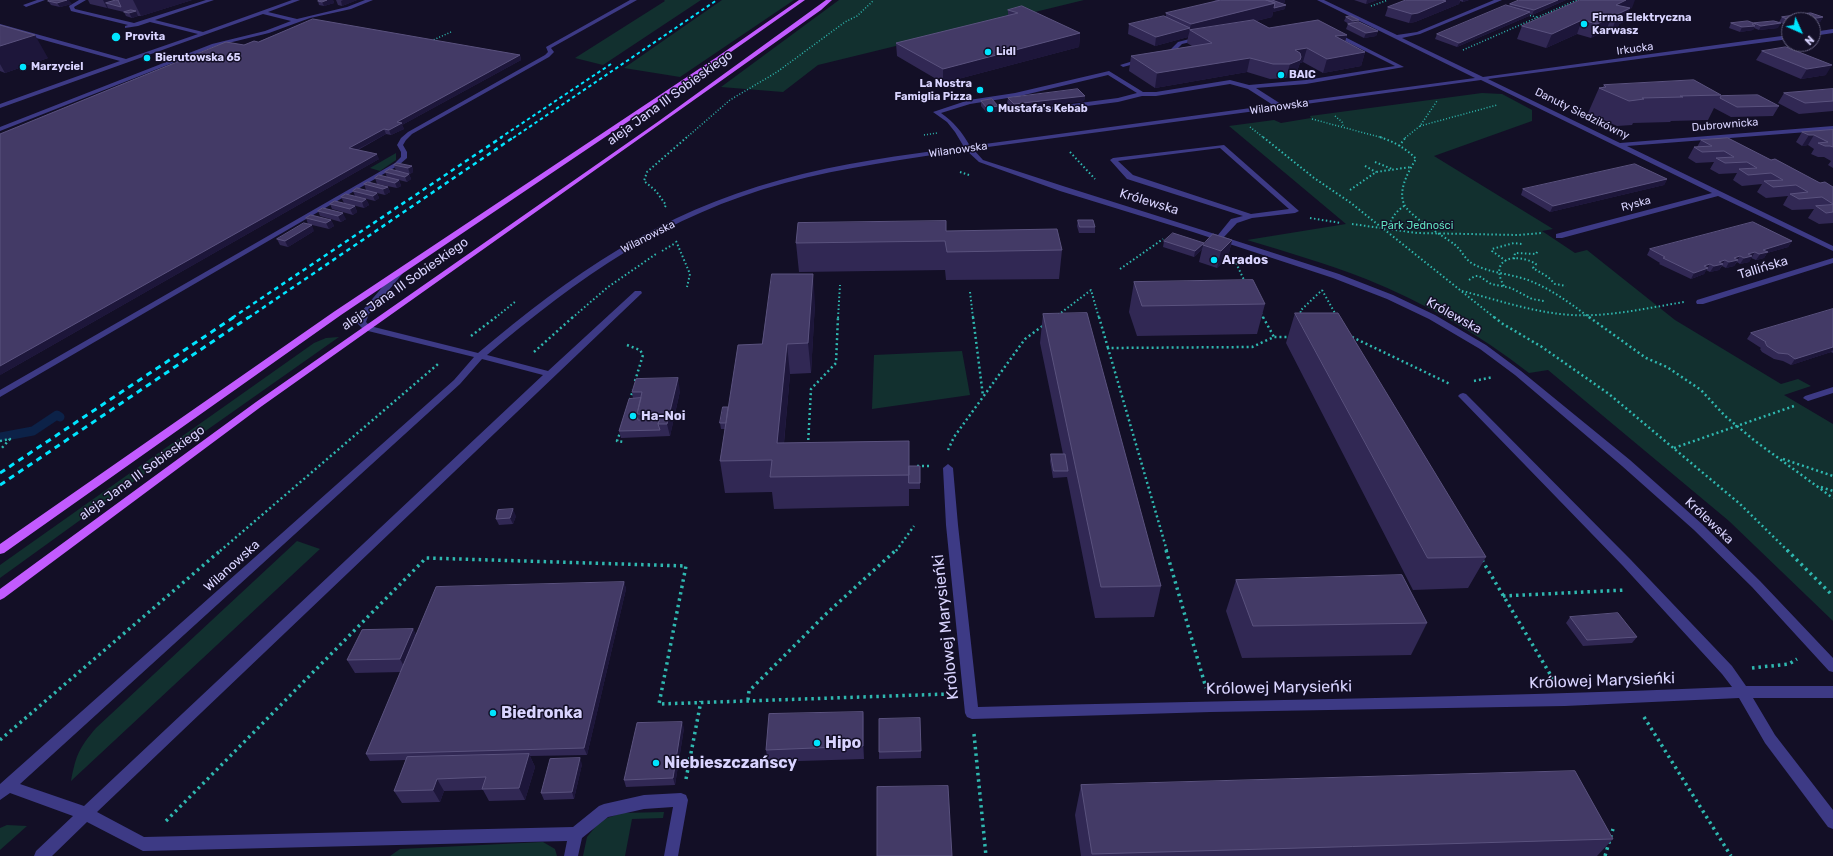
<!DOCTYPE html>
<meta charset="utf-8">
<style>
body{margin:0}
#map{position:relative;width:1833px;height:856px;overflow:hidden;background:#130f26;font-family:Rubik,sans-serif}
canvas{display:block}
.north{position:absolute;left:1781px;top:12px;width:40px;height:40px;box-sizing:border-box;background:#130f26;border:1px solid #625e7d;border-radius:50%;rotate:135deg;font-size:11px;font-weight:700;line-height:16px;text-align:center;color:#d9d4ff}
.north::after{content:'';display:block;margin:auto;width:14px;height:18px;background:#00e5ff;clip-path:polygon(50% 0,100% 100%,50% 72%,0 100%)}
</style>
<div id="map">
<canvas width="1833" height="856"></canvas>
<div class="north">N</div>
</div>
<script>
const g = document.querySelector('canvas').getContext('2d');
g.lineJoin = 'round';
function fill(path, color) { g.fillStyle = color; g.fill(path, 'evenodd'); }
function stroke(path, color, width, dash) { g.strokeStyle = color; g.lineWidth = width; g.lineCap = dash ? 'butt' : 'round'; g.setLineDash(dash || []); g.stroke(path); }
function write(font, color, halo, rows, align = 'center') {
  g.font = font + ' Rubik,sans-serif'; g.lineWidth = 3; g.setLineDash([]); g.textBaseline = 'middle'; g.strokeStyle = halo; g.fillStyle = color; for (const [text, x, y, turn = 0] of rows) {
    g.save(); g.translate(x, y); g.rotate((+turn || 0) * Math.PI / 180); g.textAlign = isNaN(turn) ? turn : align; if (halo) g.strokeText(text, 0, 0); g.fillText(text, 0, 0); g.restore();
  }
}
fill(new Path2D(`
 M664,0H701L603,65L575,58L665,1Z
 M722,0H794L680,77L624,68Z
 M839,0H1084L818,65L783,92L721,87Z
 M1482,93L1502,94L1532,110V121L1434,156L1553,229L1542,231L1575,253L1587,250L1675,320L1781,384L1798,379L1811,386L1784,395L1833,424V621L1729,521L1548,370L1529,373C1479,334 1425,303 1366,279C1328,264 1287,252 1247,240L1346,224L1229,126L1274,120L1281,123L1311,118L1310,116Z
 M396,153V160L380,171L370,168Z
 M339,337L126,487L0,578V565L314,343L326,338Z
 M962,351L970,395L872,409L874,355Z
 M297,541L320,549L71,781C76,755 79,748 96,728Z
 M664,812L663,818L632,819L625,856H583L587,837L597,825L607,818L622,813Z
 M7,825L27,826L0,850V828Z
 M543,842L555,849L557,856H390L400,849Z`), '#12302f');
stroke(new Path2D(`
 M0,437L33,431L57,415L60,417`), '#0c2248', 9);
stroke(new Path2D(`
 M1371,6L1388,0
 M1527,15L1537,17
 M431,41L451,32
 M1463,50L1577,0
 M1335,116L1342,122L1343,126
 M1312,119L1383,138
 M1420,126L1497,105
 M1250,127L1264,138
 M924,135L937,133
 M686,138L730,100L777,72L845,22L857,16L874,0
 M1405,138L1420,126L1437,101`), '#2fb8b0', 1.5, [1, 2]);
stroke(new Path2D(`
 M1263,137L1314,178L1351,203L1495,318
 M1380,137C1394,142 1406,148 1416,159C1408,172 1398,190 1404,204C1408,215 1443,236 1454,244C1462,250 1465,261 1475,265C1491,273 1511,274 1528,280C1551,289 1570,303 1590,318
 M1399,146L1406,137
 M1070,152L1095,179
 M1375,162L1392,169
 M1365,166L1376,172
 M960,172L969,175
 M1350,190L1376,172L1411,167
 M665,207L666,205L656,191L644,181L647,172L687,137
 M1310,218L1341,223
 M1352,224L1417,233L1518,235L1542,233
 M1394,228L1390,225C1392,216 1397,211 1404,206
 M676,241L690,274L687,287
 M662,251L674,244
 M1514,259L1515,253L1536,254L1538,250
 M1506,261L1492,251V249L1514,243L1522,244
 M1236,263L1245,282
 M1120,269L1163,239
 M1469,280L1475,276H1479L1491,284L1511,288L1532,299L1544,301
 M1504,286C1488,258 1516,252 1536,264L1533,268L1548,277L1555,284L1566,286
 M1322,290L1336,315
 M1462,291C1498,300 1535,313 1572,315C1610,317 1647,308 1684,302
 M970,292L973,318
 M1261,313L1263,318
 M1058,315L1091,290L1099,318
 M1303,316L1300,311L1322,290
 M495,318L516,301
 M572,318L608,287L656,254
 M838,318L840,285`), '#2fb8b0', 2, [1.5, 2.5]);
stroke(new Path2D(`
 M973,317L983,396
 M1099,317L1108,348
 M1263,317L1274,337
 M1494,317L1503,324L1542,347L1609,394L1740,504L1788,551
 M1589,317L1646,358L1667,367L1701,390L1725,416L1755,441L1833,498
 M471,336L496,317
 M1352,337L1450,384
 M627,345L640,350L643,355L635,381
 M534,352L573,317
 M1474,381L1493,377
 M630,400L633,390
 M621,430L617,441L624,442
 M0,441L10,439L0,450
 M808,445L811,389L836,363L838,317
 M1674,448L1794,406
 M948,450L954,437L1025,339L1044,325
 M1783,459L1833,476
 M917,466H930
 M1821,487L1833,491
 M220,551L438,364
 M896,551L914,526
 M1167,551L1108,348L1252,347L1274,337H1289`), '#2fb8b0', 2.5, [2, 3]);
stroke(new Path2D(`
 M1166,550L1206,688
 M1787,550L1833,596
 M1482,560L1553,679
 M1503,596L1625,590
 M1752,668L1789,664L1797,659
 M748,700L749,691L827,613L896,550
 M1644,717L1731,856
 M974,734L986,856
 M0,740L221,550
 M686,779L701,701
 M166,821L426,558L686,566L659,704L948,694
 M1605,856L1613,829`), '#2fb8b0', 3.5, [2.5, 4]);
fill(new Path2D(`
 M37,0H45L26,7L23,5Z
 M79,0H86L74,7L75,9L134,23L206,0H214L155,20L203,32L292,0H300L268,12L297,19L347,7L365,0H373L351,9L310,18L269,33L216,46L0,131V127L212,44L265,31L291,21L263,14L0,108V104L120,61L0,28V24L126,59L198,34L150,22L138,26L125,28V26L128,25L71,11L69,6Z
 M630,0H637L551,48L554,52L549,57L412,134L406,140L403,145L407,152V158L399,165L0,397V390L395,163L401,157V152L397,145L401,138L408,132L545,55L548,52L546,47Z
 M1317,0H1324L1397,35L1417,32L1494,0H1502L1420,34L1402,38L1483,77L1789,35V39L1488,79L1620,143L1833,126V130L1627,146L1833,246V251L1718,196L1562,238H1556V234L1712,193L1481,80L1284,107L1281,109L1278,108L973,149L983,160L1066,187L1218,235L1231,219L1243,216L1127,179L1110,160L1113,158L1224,145L1299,211L1295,213L1252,218L1237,223L1224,237L1339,274L1393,295L1435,315L1486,345L1521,371L1630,460L1702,524L1760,581L1833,658V672L1829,671L1752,587L1694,530L1622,466L1515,375L1480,349L1429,319L1387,299L1333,278L1193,232L1060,191L979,162L966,150C906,159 845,167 785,183C666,215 579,277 487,355L548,371L635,291H641L642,293L97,812L144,837L573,827L599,806L604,804L644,795L681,793L686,795L688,800L678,856H664L673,807L644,809L608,817L582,838L578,856H564L567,841L143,851L87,822L52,856H34L36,851L73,816L10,793L0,800V784L454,380L474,357L364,330L357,323L362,311L396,271H402L403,273L369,314L366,322L370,326L478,353C572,274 659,213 780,180C840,163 902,155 964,147L955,132L947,122L933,112L969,100L1015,93L1109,71L1143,92H1156L1230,80L1249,85L1306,80L1395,66L1331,34V32L1333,31L1404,67L1306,84L1256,88L1281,104L1475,78ZM1108,75L1137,93L1118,98L1034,109L1020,96ZM1230,84L1248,89L1273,105L970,146C962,132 954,122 941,113L970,104L1014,97L1033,113L1118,102L1142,96H1156ZM1220,148L1289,209L1251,214L1133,175L1118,161ZM482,359L543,375L84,806L20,784L460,384Z
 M1833,29V33L1813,36V32Z
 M1201,36L1204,38L1203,39L1182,44L1173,53L1162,57L1159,55L1169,51L1178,42Z
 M1143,58L1145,59V61L1123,67L1120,65Z
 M1833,258V263L1703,304H1697L1696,302L1697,300Z
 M1833,387V393L1808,401L1803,398L1805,396Z
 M1463,393L1466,394L1631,560L1732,666L1746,686H1833V698H1753L1775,735L1833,810V829L1828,827L1765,743L1739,698L1565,706L1211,712L972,719L967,717L965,713L946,525L943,468L948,464L953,468L958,525L978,707C1229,700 1481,698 1732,687L1722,674L1623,566L1460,398L1458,396L1460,394Z`), '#3d3a85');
fill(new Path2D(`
 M799,0H805L721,59L341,315L4,553L0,554V544L335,311L717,57Z
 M826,0H832L821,10L262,406L4,598L0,600V589L256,402L659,121Z`), '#c25bff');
stroke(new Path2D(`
 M500,138L611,64
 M513,138L717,0`), '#00e5ff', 2, [3.5, 3]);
stroke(new Path2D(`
 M232,318L502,137
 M248,318L514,137`), '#00e5ff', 2.5, [4.5, 4]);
stroke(new Path2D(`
 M0,473L234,317
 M0,485L249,317`), '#00e5ff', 3, [6, 5]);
fill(new Path2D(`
 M88,0H192L141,16H138L132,18L126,16L124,12L90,4Z
 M320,0H333L334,3L324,6L319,5L318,1Z
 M336,0H357L342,6L338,5Z
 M1214,0H1285L1284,4L1285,9L1273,12L1272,17L1256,21L1269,28L1347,35L1345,41L1365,52L1361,66L1323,73L1303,62L1300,63L1296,74L1286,78L1270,79L1247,72L1155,88L1129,71L1131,56L1192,46L1187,43L1188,37L1155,46L1128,34L1129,24L1166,17V13L1216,1Z
 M1354,0H1377L1366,4Z
 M1406,0H1469L1463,2L1460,1L1459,4L1415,22L1409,23L1385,16L1388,7Z
 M1566,0L1532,15L1530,14L1529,16L1457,47L1435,39L1437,34L1509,6L1510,4Z
 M48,1L72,4L60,7L51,5Z
 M1630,8L1624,22L1619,24L1617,29L1611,32L1606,30L1591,38L1577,34L1546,48L1517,39L1522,26L1632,8Z
 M1008,10L1080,33L1079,47L943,83L897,56L896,43L1008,16Z
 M1346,17L1359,20L1358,22L1378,31L1376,36L1364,38L1346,29L1348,24H1349L1344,21Z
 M1782,17H1823L1820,22L1813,23V20H1789V26L1779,22Z
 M1731,23H1754L1778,28L1759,30L1754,28L1753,30L1740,32L1729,28Z
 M0,25L48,58L5,73L0,71Z
 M258,42L520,55L521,60L402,125L404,129L391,135L386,134L358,150L379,159L0,375L244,45Z
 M1762,51L1826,75L1801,79L1756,60Z
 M1604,85L1721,95V96L1779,106L1773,116L1731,117L1714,108L1708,120L1671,121L1670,122L1633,123L1632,125L1617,126L1588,113L1599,88L1603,87Z
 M1833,89V111L1799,114L1778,103L1784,93Z
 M1085,96L1084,101L1013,110L1007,103L1008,98Z
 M981,101L998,111L987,113L981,106Z
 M1833,130V168L1828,165L1831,161L1824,157H1818L1811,154L1814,149L1808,145L1802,146L1796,142L1802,132Z
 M1701,140L1771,160L1820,183L1833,187V223L1819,224L1808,218L1814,209L1792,210L1783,205L1788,196L1766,198L1757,192L1762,184L1742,186L1733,180L1737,173L1719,174L1710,169L1714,162L1696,163L1688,158L1694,147H1697Z
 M394,165L412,166L413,172L410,174L396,171Z
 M385,172L409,174L411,179L407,182L399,180L401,186L397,188L377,184L375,178L387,177Z
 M1667,179L1664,185L1550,212L1521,195L1523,189Z
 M364,184L388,187L390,192L385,195L377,193L379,198L375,201L355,196L353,191L366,190Z
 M341,197L366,199L369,205L364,208L344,203Z
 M330,204L355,206L357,212L353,215L332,209Z
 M323,208L346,219L341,222L320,216L318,211Z
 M306,218L331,220L334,226L329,229L308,224Z
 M1078,220L1095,227V233H1079L1077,226Z
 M314,231L288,247L280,245L277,239Z
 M946,231L1062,250L1059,279L946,280L945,270L799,272L796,243Z
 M1232,240L1228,257L1217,268L1199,262L1202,249L1194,257L1163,247L1164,241L1204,243L1203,245Z
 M1792,241L1788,247L1767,253L1764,258L1756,260L1751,258L1749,262L1740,264L1737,262L1734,266L1726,268L1722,266L1719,270L1710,272L1706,270L1704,274L1691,279L1659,264L1660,263L1647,255L1650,249Z
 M1134,282L1265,304L1257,334L1137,336L1129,312Z
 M815,303L811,373L790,374L784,443L909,466H920V489H909V506L774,509L772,492L725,493L720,461L725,429H721L720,423L728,407L762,344Z
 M1833,309V353L1831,352L1791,365L1783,361L1774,359L1762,352L1760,349L1761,348L1747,339L1751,333Z
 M1295,313L1486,557L1468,588L1413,590L1286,343Z
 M1043,314L1161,586L1154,617L1095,618L1067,477L1053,478L1050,461L1051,454H1063L1040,343Z
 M680,391L670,436L621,438L619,431L633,399L632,392Z
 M516,516L513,524L499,525L496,519Z
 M1236,580L1427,623L1411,655L1242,658L1226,611Z
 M624,582L626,589L587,755L530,756L535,767L525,800L489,801L483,790L444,791L440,802L402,803L394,791L406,760L370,761L366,754L401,672L355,673L347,660L413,629L416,635Z
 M1570,617L1637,637L1632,643L1583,646L1566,623Z
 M863,712L864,724V759L768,762L766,750Z
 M684,728L675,785L626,787L624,780Z
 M921,751V758L879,759V752Z
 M582,764L574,799L544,800L541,793Z
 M1081,785L1613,839L1597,856H1081L1075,815Z`), '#312854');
fill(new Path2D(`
 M67,0H69L72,4L60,7L57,3Z
 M103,0H118L106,3L108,8H107Z
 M133,0H192L141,16Z
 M327,0H333L334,3L324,6L322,2Z
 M343,0H357L342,6L341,1Z
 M1275,0H1285L1284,4L1286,5L1285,9L1273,12L1272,17L1199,35L1190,30L1188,37L1155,46L1156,37L1190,28L1191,24L1274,4Z
 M1367,0H1377L1366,4Z
 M1446,0H1460L1459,4L1415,22L1409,23L1412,14L1446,1Z
 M1463,0H1469L1463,2Z
 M1558,0H1566L1532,15L1534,10Z
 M1626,0H1635L1632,8L1612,17L1606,30L1591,38L1597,24L1616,5Z
 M1630,8L1624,22L1619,24L1617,29L1611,32L1618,14Z
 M136,11L138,16L132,18L129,13Z
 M1530,12L1529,16L1457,47L1459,43Z
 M1823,17L1820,22L1813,23V20H1804Z
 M1359,20L1358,24L1352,25L1353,21Z
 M1582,20L1577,34L1546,48L1552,34Z
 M1781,23L1778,28L1759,30L1761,26Z
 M1752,24H1756L1753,30L1740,32L1742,27Z
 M1378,31L1376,36L1364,38L1366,33Z
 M1080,33L1079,47L943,83V69Z
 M35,35L48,58L5,73L0,64V46Z
 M1347,35L1343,48L1335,36Z
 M1307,48L1303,62L1300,63L1296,74L1286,78L1290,64L1295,50Z
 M1365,52L1361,66L1323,73L1327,59Z
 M520,55L521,60L402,125L404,129L391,135L389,130L397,122Z
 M1250,58L1247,72L1155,88L1157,73Z
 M1832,65L1826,75L1801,79L1807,69Z
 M1085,96L1084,101L1013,110L1014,104Z
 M998,106V111L987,113V108Z
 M384,129L386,134L351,153L349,148Z
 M1809,135H1814L1808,145L1802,146Z
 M377,154L379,159L0,375V366Z
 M412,166L413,172L410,174L408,168Z
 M409,174L411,179L407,182L405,177Z
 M1667,179L1664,185L1550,212L1553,206Z
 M399,180L401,186L397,188L395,183Z
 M388,187L390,192L385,195L383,189Z
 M377,193L379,198L375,201L373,196Z
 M366,199L369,205L364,208L362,202Z
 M355,206L357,212L353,215L350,209Z
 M343,213L346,219L341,222L338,216Z
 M331,220L334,226L329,229L326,223Z
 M312,225L314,231L288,247L285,241Z
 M1232,240L1228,257L1217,268L1221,251Z
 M1792,241L1788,247L1767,253L1764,258L1756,260L1763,250Z
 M1204,243L1202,249L1194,257L1195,251Z
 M1755,252L1749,262L1740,264L1744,258L1748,254Z
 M1740,256L1734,266L1726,268L1729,262L1734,258Z
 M1725,260L1719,270L1710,272L1714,266L1719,262Z
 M1710,264L1704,274L1691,279L1694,273L1704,266Z
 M813,274L815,303L811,373L808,343Z
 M787,344L790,374L781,474L777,443Z
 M1833,347V350L1831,352L1791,365L1795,359Z
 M678,378L680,391L670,436L667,424Z
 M513,509L516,516L513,524L510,518Z
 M624,582L626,589L587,755L584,748Z
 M413,629L419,642L407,672L400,659Z
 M863,712L864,724V759L863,746Z
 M682,722L684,728L675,785L673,778Z
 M529,754L535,767L525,800L519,788Z
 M580,758L582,764L574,799L572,792Z
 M437,779L444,791L440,802L433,790Z`), '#1d163a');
const building = new Path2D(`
 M50,0H67L57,3L48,1Z
 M116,0H118L121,7L106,3Z
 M320,0H327L322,2L318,1Z
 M1221,0H1266L1275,3L1191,24L1166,13Z
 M1266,0H1272L1286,5L1274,8L1275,3Z
 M1406,0H1442L1446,1L1418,13L1412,14L1388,7Z
 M1519,0H1558L1534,10L1510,4Z
 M1580,0H1626L1616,5L1630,8L1618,14L1623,15L1617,18L1612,17L1597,24L1582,20L1552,34L1522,26Z
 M1506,5L1530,12L1459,43L1437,34Z
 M1022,6L1080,33L943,69L896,43L1018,13L1008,10Z
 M131,10L136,11L129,13L124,12Z
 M1811,13L1823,17L1804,20H1789L1782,17Z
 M1164,16L1190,28L1156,37L1129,24Z
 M1351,16L1359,20L1353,21L1346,17Z
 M313,19L520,55L397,122L402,123L389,130L384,129L349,148L377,154L0,366V134L226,42L244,45L254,41L258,42Z
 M1254,20L1269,28L1318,20L1347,35L1335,36L1365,52L1327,59L1307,48L1295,50L1300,53L1301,57L1300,60L1290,64H1273L1250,58L1157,73L1131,56L1212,43L1190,30Z
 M1748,21L1756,24H1752L1755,26L1742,27L1731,23Z
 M1774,21L1781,23L1761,26L1754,23Z
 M1359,22L1378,31L1366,33L1348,24Z
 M0,25L35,35L0,46Z
 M1786,47L1832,65L1807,69L1762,51Z
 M1694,80L1721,95L1680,96L1683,97L1642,98L1644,99L1629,101L1599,88L1606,87L1604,85Z
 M1078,89L1085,96L1014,104L1008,98Z
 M1833,89V101L1805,103L1784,93Z
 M1758,95L1779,106L1737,107L1720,98L1721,96Z
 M992,99L998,106L987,108L981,101Z
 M1833,130V147L1830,146H1825L1818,143L1828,142L1814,135H1809L1802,132Z
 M1728,138L1771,160L1775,159L1820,183L1825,182L1833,187V204L1822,197L1799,199L1790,194L1808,192L1796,185L1773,187L1764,181L1783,180L1771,173L1748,175L1739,169L1757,168L1747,162L1725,163L1716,158L1734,157L1724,151L1702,152L1694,147L1712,146L1701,140Z
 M397,163L412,166L408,168L394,165Z
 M1635,164L1667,179L1553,206L1523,189Z
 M390,169L409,174L405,177L385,172Z
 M379,175L399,180L395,183L375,178Z
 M368,182L388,187L383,189L364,184Z
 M357,188L377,193L373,196L353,191Z
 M346,194L366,199L362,202L341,197Z
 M335,201L355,206L350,209L330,204Z
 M1833,205V212L1826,213L1816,206Z
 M323,208L343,213L338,216L318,211Z
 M311,215L331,220L326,223L306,218Z
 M1078,220H1093L1095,227H1080Z
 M946,221V231L1057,229L1062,250L947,252L945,241L796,243L798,223Z
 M1753,222L1792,241L1763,250L1768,252L1759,254L1755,252L1748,254L1752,256L1744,258L1740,256L1734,258L1738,260L1729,262L1725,260L1719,262L1723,264L1714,266L1710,264L1704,266L1708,268L1694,273L1663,258L1665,257L1650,249Z
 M304,223L312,225L285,241L277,239Z
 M1173,233L1204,243L1195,251L1164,241Z
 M1213,234L1232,240L1221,251L1203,245Z
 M772,274H813L808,343L787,344L777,443L909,441V475L770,477L772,460L720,461L738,345L762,344Z
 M1253,280L1265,304L1142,306L1134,282Z
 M1833,309V347L1795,359L1788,354L1778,353L1767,346L1765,342H1766L1751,333Z
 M1087,313L1161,586L1101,587L1043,314Z
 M1295,313H1338L1486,557L1428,558Z
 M678,378L667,424H658L661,415L637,414L642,392H632L636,379Z
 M641,398L637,414L638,420L659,421L658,424L660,430L619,431L629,399Z
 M723,407H728L726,423H720Z
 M1051,454H1065L1068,471H1054Z
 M909,466H920V483H909Z
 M513,509L510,518L496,519L498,510Z
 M1402,575L1427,623L1253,626L1236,580Z
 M624,582L584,748L366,754L436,587Z
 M1618,613L1637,637L1587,640L1570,617Z
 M413,629L400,659L347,660L362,630Z
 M863,712V746L766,750L769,714Z
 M920,718L921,751L879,752V719Z
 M682,722L673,778L624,780L637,723Z
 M529,754L519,788L482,789L486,777L437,779L433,790L394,791L407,757Z
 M580,758L572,792L541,793L550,759Z
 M1575,771L1613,839L1092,854L1081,785Z
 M948,786L952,856H877V787Z`);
fill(building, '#433a66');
stroke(building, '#5a527e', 1);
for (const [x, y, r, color] of [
 [1584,24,4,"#00e5ff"],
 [116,37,5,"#00e5ff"],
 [988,52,4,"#00e5ff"],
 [147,58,4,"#00e5ff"],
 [23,67,4,"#00e5ff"],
 [1281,75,4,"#00e5ff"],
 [980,90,4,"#00e5ff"],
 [990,109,4,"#00e5ff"],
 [1214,260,4,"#00e5ff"],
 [633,416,4,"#00e5ff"],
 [493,713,4,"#00e5ff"],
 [817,743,4,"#00e5ff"],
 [656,763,4,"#00e5ff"]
]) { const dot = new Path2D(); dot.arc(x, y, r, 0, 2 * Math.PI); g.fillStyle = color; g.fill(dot); stroke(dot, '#130f26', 1.5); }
write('bold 11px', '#d9d4ff', '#130f26', [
 ["Firma Elektryczna",1592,18],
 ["Karwasz",1592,31],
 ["Provita",125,37],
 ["Lidl",996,52],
 ["Bierutowska 65",155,58],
 ["Marzyciel",31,67],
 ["BAIC",1289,75],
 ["La Nostra",972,84,"right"],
 ["Famiglia Pizza",972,97,"right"],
 ["Mustafa's Kebab",998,109]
], 'left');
write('11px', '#d9d4ff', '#130f26', [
 ["Irkucka",1635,49,-8],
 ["Wilanowska",1279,107,-8],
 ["Danuty Siedzikówny",1582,114,26],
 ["Dubrownicka",1725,125,-5],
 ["Wilanowska",958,150,-8],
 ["Ryska",1636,204,-15],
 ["Wilanowska",648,237,-27]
]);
write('11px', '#5fe0c0', '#130f26', [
 ["Park Jedności",1417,226]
]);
write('13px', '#d9d4ff', '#130f26', [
 ["aleja Jana III Sobieskiego",670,98,-36],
 ["Królewska",1149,202,17],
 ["Tallińska",1763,268,-17],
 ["aleja Jana III Sobieskiego",405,284,-35],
 ["Królewska",1454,316,29],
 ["aleja Jana III Sobieskiego",142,473,-36],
 ["Królewska",1709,521,43],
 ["Wilanowska",232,566,-42]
]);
write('bold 13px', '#d9d4ff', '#130f26', [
 ["Arados",1222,260],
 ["Ha-Noi",641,416]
], 'left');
write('16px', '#d9d4ff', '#130f26', [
 ["Królowej Marysieńki",946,627,-96],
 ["Królowej Marysieńki",1602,681,-2],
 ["Królowej Marysieńki",1279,688,-1]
]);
write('bold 16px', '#d9d4ff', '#130f26', [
 ["Biedronka",501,713],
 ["Hipo",825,743],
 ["Niebieszczańscy",664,763]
], 'left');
</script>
